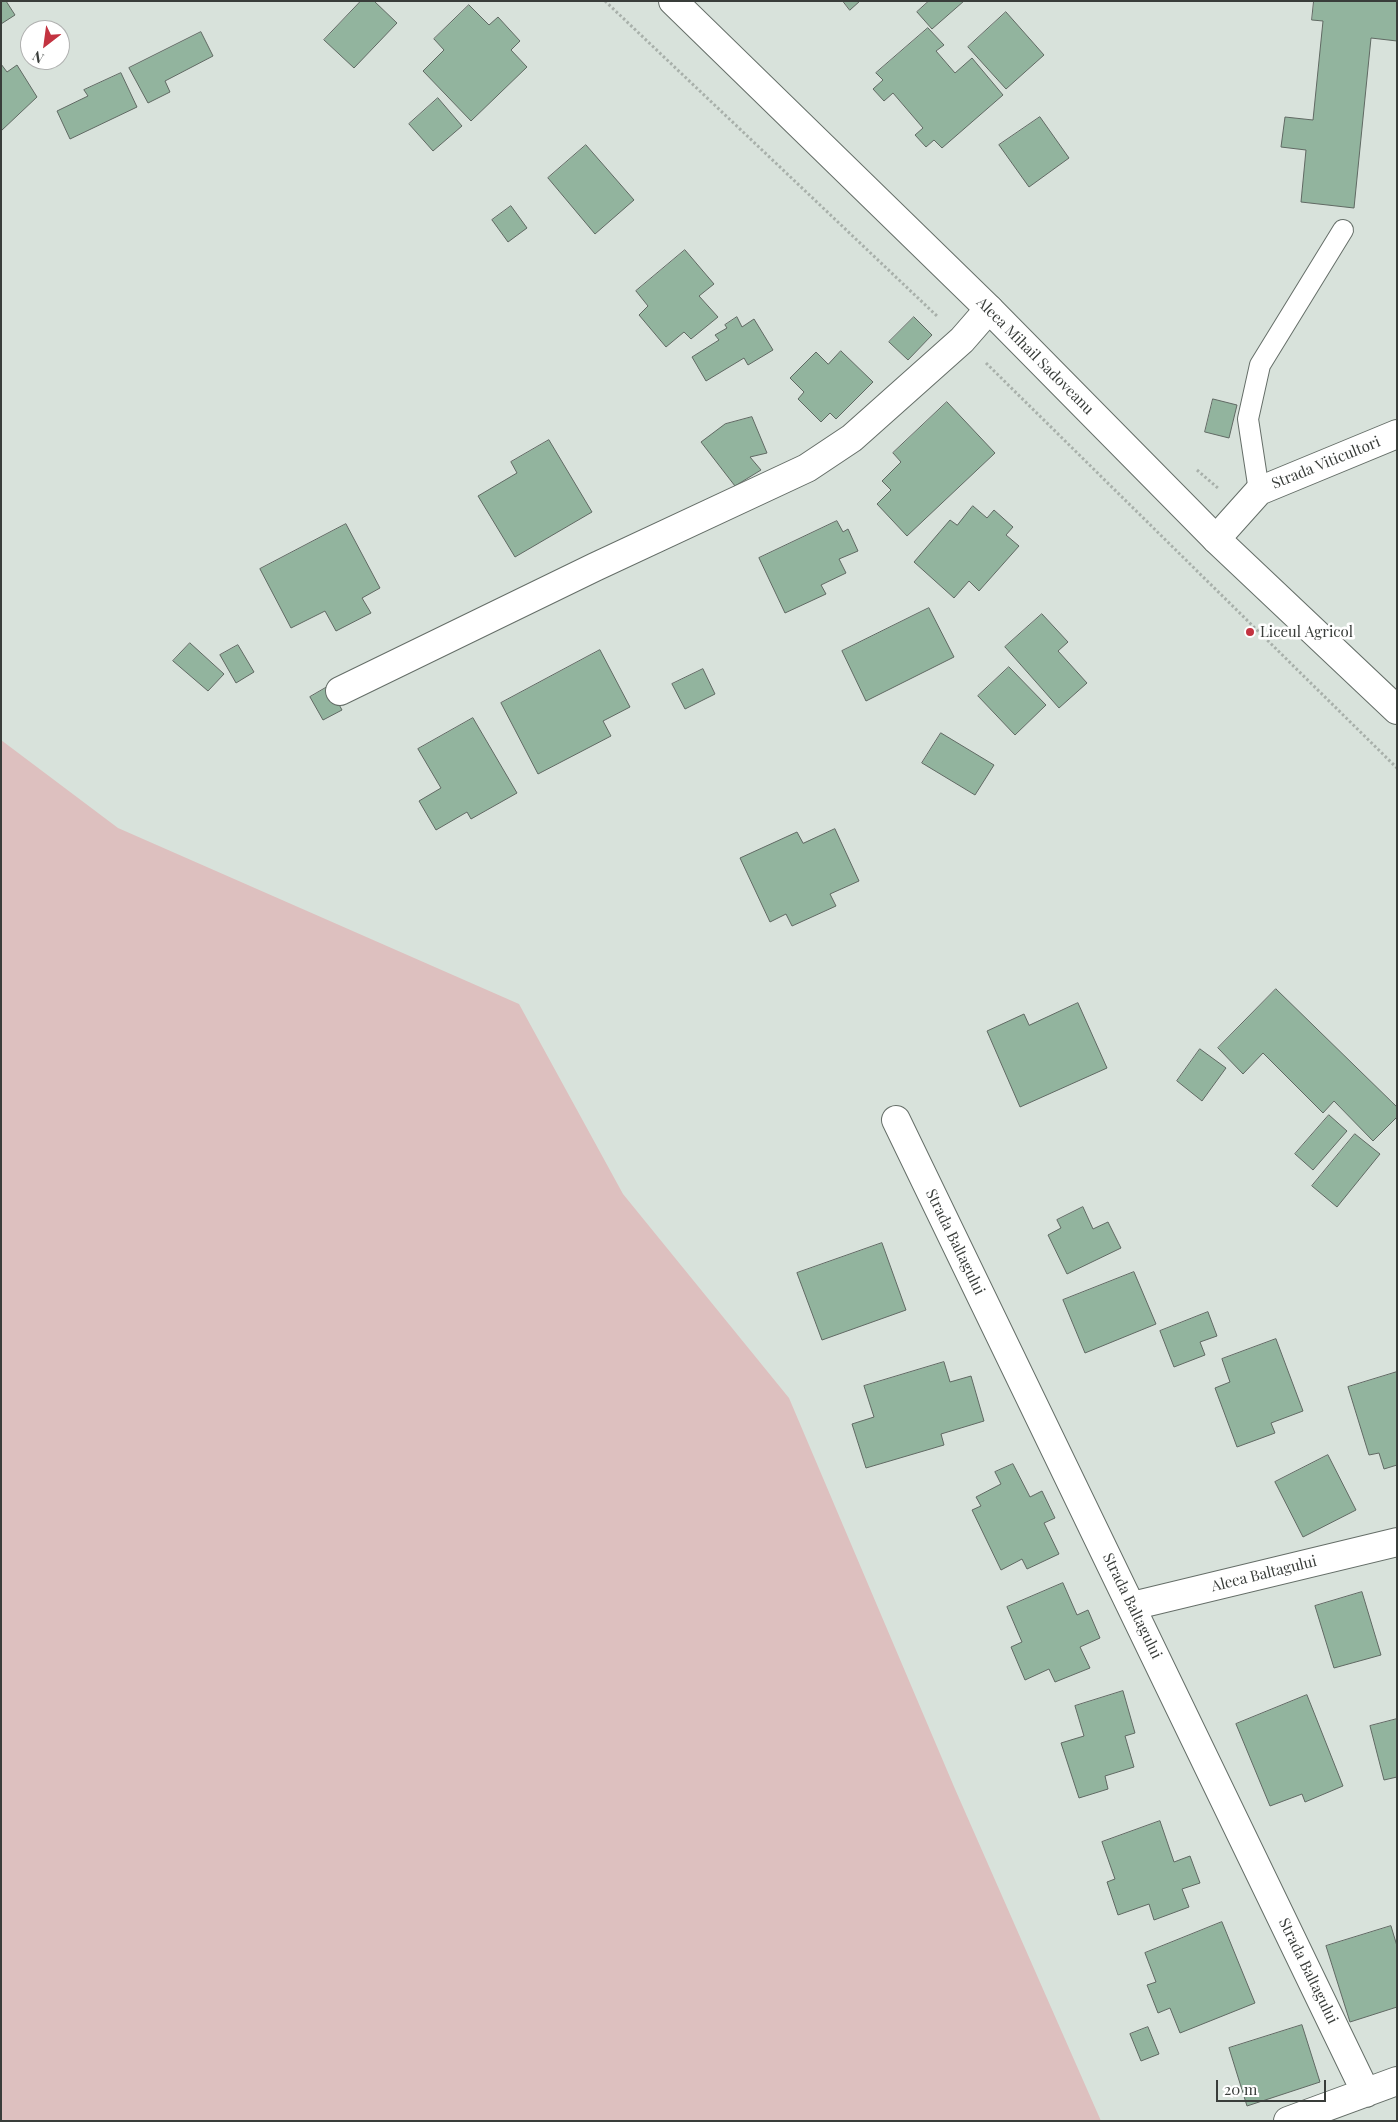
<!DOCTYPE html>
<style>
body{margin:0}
#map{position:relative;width:1398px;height:2122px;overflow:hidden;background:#d8e2db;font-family:"Playfair Display",serif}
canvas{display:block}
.frame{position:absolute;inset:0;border:2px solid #393d3a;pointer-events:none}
.north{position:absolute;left:20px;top:20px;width:50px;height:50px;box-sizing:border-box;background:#fff;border:1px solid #b0b1b0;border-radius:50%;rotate:210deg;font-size:14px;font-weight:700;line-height:20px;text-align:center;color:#393d3a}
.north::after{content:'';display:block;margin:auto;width:18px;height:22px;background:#c33340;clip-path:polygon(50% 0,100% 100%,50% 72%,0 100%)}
.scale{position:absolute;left:1216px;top:2080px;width:110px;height:22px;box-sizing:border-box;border:2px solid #393d3a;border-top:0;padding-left:6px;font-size:15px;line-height:18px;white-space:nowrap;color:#393d3a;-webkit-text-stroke:4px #fff;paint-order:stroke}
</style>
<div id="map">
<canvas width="1398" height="2122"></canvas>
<div class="frame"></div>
<div class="north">N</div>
<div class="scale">20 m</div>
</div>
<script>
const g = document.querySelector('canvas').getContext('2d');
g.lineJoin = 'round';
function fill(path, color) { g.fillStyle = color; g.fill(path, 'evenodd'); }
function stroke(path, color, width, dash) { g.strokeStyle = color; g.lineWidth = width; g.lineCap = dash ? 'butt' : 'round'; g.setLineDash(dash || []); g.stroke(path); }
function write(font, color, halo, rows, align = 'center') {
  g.font = font + ' "Playfair Display",serif'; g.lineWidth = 5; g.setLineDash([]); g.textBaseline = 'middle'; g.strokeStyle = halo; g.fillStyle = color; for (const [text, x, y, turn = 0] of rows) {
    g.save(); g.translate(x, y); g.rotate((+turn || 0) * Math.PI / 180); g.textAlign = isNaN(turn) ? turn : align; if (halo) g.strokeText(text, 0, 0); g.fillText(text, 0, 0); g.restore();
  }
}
fill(new Path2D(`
 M1,740L118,828L519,1004L623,1194L789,1398L955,1789L1101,2121H1Z`), '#ddc0bf');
const building = new Path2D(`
 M1,1H6L15,15L1,24Z
 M361,1H374L397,23L354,68L324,40Z
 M843,1H860L850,10Z
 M929,1H964L932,29L917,12Z
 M1314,1H1397V41L1371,38L1354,208L1301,202L1306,150L1281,147L1285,117L1313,120L1323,21L1312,20Z
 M469,5L489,25L498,17L520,41L511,50L527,67L471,121L423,71L444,50L434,39Z
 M1006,12L1044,55L1006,89L968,47Z
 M928,28L944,45L936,51L955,73L972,58L1003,95L942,148L934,140L926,147L915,135L923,128L893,93L884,101L873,89L883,80L876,73Z
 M201,32L213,56L165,81L170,92L148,103L129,68Z
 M1,64L7,72L17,65L37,97L1,131Z
 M121,73L137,107L70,139L57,111L88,96L84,90Z
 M438,98L462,126L433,151L409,124Z
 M1040,117L1069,158L1029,187L999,145Z
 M586,145L634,200L595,234L548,178Z
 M511,206L527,228L508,242L492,220Z
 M685,250L714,284L699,296L718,317L691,339L684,332L666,347L639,315L648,306L636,291Z
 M737,317L742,327L754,319L773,350L748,365L744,358L706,381L692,357L719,340L715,335L727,328L725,325Z
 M914,317L932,335L908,360L889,342Z
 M841,351L873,382L836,419L830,413L821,422L798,399L804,392L790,378L816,352L828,364Z
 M1213,399L1237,405L1229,438L1205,432Z
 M947,402L995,453L907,536L877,504L891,490L882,481L901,462L893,453Z
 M752,417L767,453L750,457L761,470L735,486L701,442L725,424Z
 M549,440L592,512L515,557L478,496L517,473L511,462Z
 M973,506L987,518L994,510L1013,527L1006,535L1019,546L979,591L969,581L954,598L914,562L950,520L957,525Z
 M837,521L843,532L848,529L858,551L839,559L846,573L821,585L826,594L785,613L759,558Z
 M346,524L380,588L362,598L371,613L336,631L325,611L291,628L260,569Z
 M929,608L954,657L866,701L842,651Z
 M1042,614L1068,642L1058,651L1087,683L1059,708L1005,647Z
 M190,643L224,674L208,691L173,661Z
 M238,645L254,672L236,683L220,655Z
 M600,650L630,707L603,721L611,736L538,774L501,703Z
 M1009,667L1046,705L1015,735L978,696Z
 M703,669L715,694L685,709L672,684Z
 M329,686L342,710L323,720L310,697Z
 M473,718L517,793L471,819L467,812L436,830L419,801L441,788L418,749Z
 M941,733L994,765L975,795L922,763Z
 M835,829L859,881L830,894L836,906L792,926L786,914L770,922L740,858L797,832L803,843Z
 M1276,989L1397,1107V1117L1373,1141L1334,1101L1323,1113L1263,1053L1243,1074L1218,1048Z
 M1078,1003L1107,1068L1020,1107L987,1031L1024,1014L1029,1025Z
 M1200,1049L1226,1068L1202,1101L1177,1081Z
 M1329,1115L1347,1131L1313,1170L1295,1154Z
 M1355,1134L1380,1154L1337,1207L1312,1186Z
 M1083,1207L1093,1229L1108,1222L1121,1248L1067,1274L1048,1235L1061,1228L1057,1220Z
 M882,1243L906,1310L822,1340L797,1273Z
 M1134,1272L1156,1324L1085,1353L1063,1300Z
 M1208,1312L1217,1336L1200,1342L1205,1355L1174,1367L1160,1331Z
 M1276,1339L1303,1411L1271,1423L1275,1433L1237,1447L1215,1388L1230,1382L1222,1359Z
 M944,1362L950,1382L971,1376L984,1421L941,1434L944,1445L866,1468L852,1424L874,1417L864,1386Z
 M1397,1372V1465L1384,1469L1379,1453L1369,1455L1348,1387Z
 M1328,1455L1356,1510L1303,1537L1275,1482Z
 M1013,1464L1030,1497L1042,1491L1055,1518L1044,1523L1059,1554L1027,1569L1022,1559L1001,1570L972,1510L981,1506L976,1497L1001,1484L995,1472Z
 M1063,1583L1077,1615L1088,1610L1100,1638L1080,1647L1090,1668L1055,1682L1049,1669L1025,1680L1011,1647L1022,1642L1007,1607Z
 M1362,1592L1381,1655L1334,1668L1315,1606Z
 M1123,1691L1135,1733L1125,1736L1134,1767L1105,1776L1108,1789L1079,1798L1061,1743L1084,1736L1075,1706Z
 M1307,1695L1343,1786L1305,1802L1302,1794L1270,1806L1236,1724Z
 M1397,1719V1777L1384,1780L1370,1726Z
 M1160,1821L1174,1862L1190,1856L1200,1883L1182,1889L1189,1907L1154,1920L1149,1904L1118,1915L1107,1882L1115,1879L1102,1842Z
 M1222,1922L1255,2003L1180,2033L1170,2008L1158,2013L1147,1985L1156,1982L1145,1953Z
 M1391,1926L1397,1946V2007L1350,2022L1326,1946Z
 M1302,2025L1320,2082L1247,2106L1229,2048Z
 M1148,2027L1159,2054L1141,2061L1130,2034Z`);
fill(building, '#92b49e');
stroke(building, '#606963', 1);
const lane = new Path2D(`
 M1259,491L1248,419L1260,365L1343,230`);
const street = new Path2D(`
 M1216,539L1259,491L1397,434
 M340,691L595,567L807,468L852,438L962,340L989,309
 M896,1120L1366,2093
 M1132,1606L1397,1542
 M1288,2121L1397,2081`);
const secondary = new Path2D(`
 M673,1L989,309L1216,539L1397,710`);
stroke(lane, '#656e68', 22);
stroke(street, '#656e68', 30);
stroke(secondary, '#656e68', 30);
stroke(new Path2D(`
 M605,1L938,317
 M986,363L1397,768
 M1197,470L1219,489`), '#a8b0aa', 3, [2.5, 2.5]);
stroke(lane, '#fff', 20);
stroke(street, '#fff', 28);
stroke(secondary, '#fff', 28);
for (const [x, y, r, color] of [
 [1250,632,5,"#c33340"]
]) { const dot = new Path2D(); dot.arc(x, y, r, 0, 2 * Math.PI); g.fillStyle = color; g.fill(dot); stroke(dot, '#fff', 2); }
write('15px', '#393d3a', '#fff', [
 ["Aleea Mihail Sadoveanu",1035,356,45],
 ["Strada Viticultori",1326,463,-22],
 ["Strada Baltagului",955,1242,64],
 ["Aleea Baltagului",1264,1574,-14],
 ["Strada Baltagului",1132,1606,64],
 ["Strada Baltagului",1308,1971,64]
]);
write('15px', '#393d3a', '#fff', [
 ["Liceul Agricol",1260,632]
], 'left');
</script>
